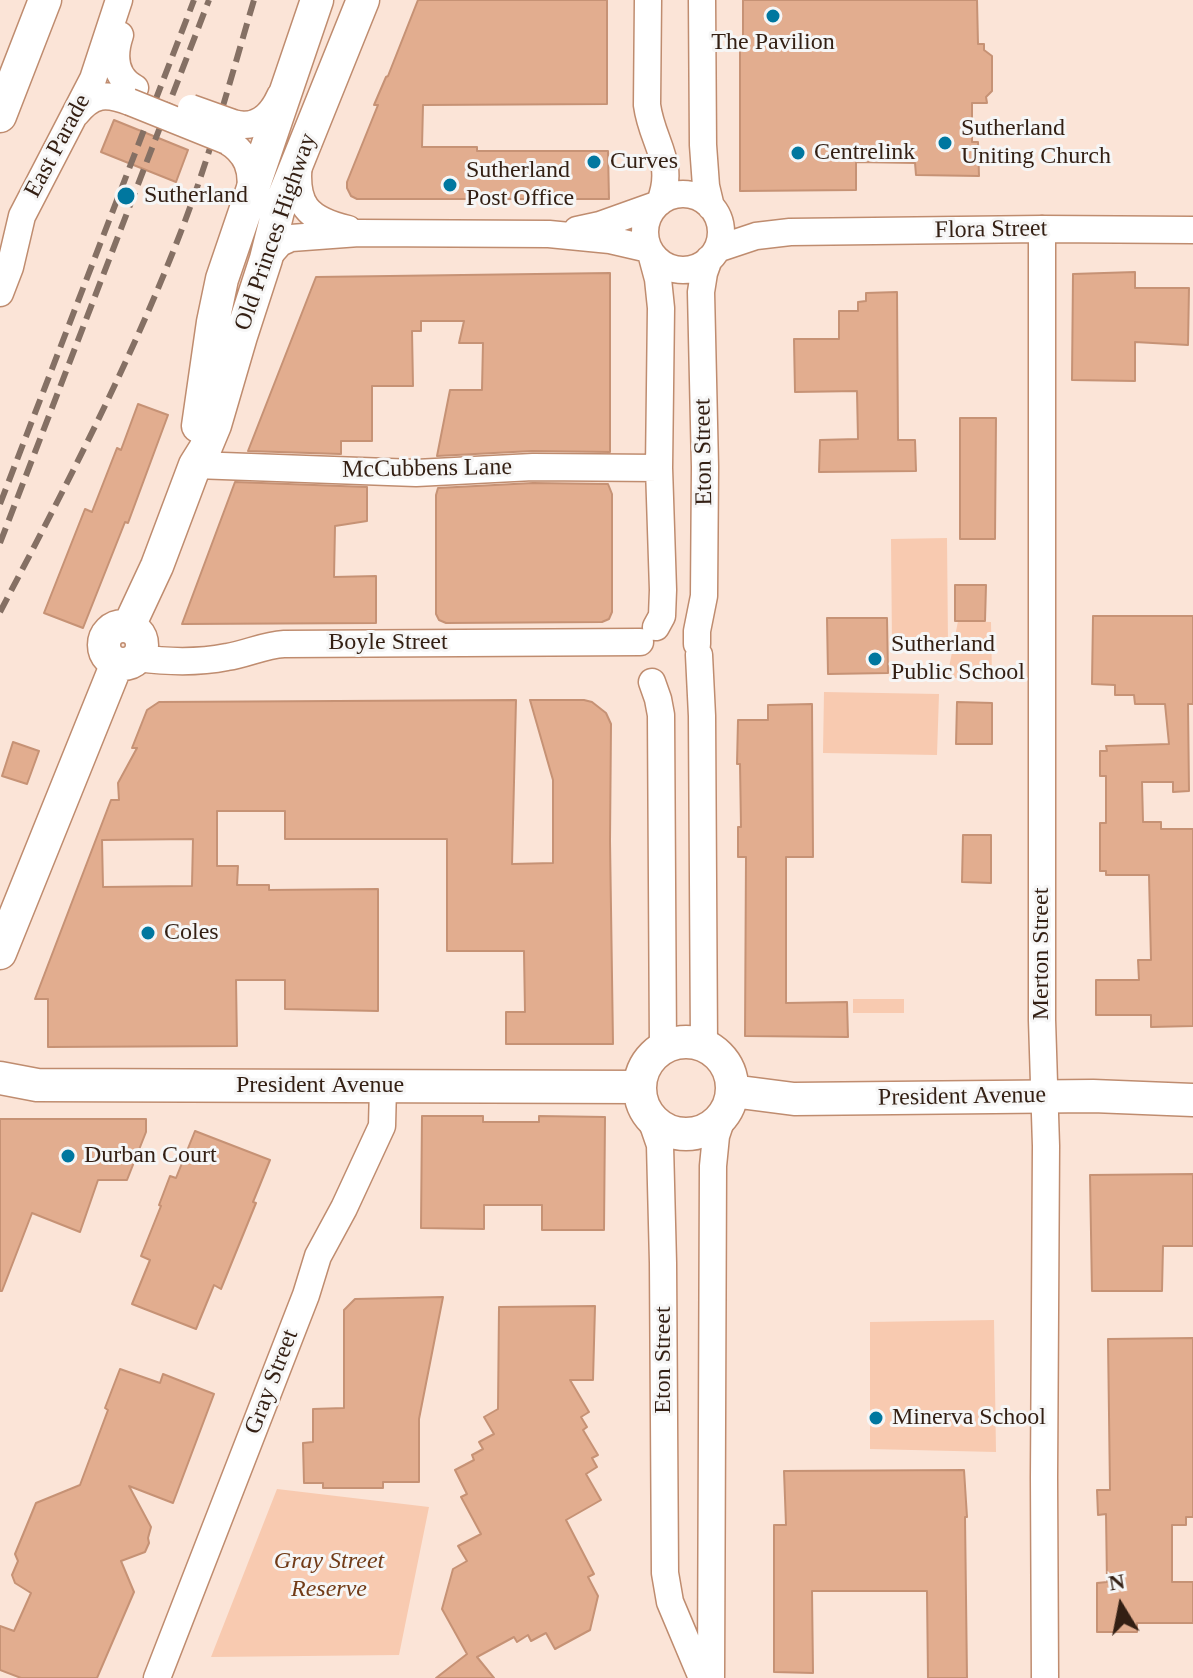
<!DOCTYPE html>
<style>
body{margin:0}
#map{position:relative;width:1193px;height:1678px;overflow:hidden;background:#fbe4d7;font-family:"Times New Roman",serif}
canvas{display:block}
.north{position:absolute;left:1081px;top:1566px;width:80px;height:80px;-webkit-text-stroke:6px #f6f6f6;paint-order:stroke;rotate:350deg;font-size:22px;font-weight:700;line-height:32px;text-align:center;color:#331f13}
.north::after{content:'';display:block;margin:auto;width:28px;height:36px;background:#331f13;clip-path:polygon(50% 0,100% 100%,50% 72%,0 100%)}
</style>
<div id="map">
<canvas width="1193" height="1678"></canvas>
<div class="north">N</div>
</div>
<script>
const g = document.querySelector('canvas').getContext('2d');
g.lineJoin = 'round';
function fill(path, color) { g.fillStyle = color; g.fill(path, 'evenodd'); }
function stroke(path, color, width, dash) { g.strokeStyle = color; g.lineWidth = width; g.lineCap = dash ? 'butt' : 'round'; g.setLineDash(dash || []); g.stroke(path); }
function write(font, color, halo, rows, align = 'center') {
  g.font = font + ' "Times New Roman",serif'; g.lineWidth = 6; g.setLineDash([]); g.textBaseline = 'middle'; g.strokeStyle = halo; g.fillStyle = color; for (const [text, x, y, turn = 0] of rows) {
    g.save(); g.translate(x, y); g.rotate((+turn || 0) * Math.PI / 180); g.textAlign = isNaN(turn) ? turn : align; if (halo) g.strokeText(text, 0, 0); g.fillText(text, 0, 0); g.restore();
  }
}
fill(new Path2D(`
 M947,538L948,645L892,646L891,539Z
 M958,621L991,622L992,678H947Z
 M824,692L939,694L937,755L823,753Z
 M853,999H904V1013H853Z
 M994,1320L996,1452L870,1449V1322Z
 M277,1489L429,1507L399,1655L211,1657Z`), '#f8cab0');
const building = new Path2D(`
 M418,0H607V104L423,105L422,147H477V151H608L609,199H357L351,196L347,188V182L378,105H374L386,77L388,76Z
 M743,0H977L978,44H984V50L992,56V91L986,97L987,103H972V142H978L979,176L916,175L915,163L856,162V190L740,191V44H743Z
 M114,120L188,150L176,182L101,152Z
 M1135,272V288H1189L1188,345L1135,342V381L1072,380L1073,274Z
 M610,273V452L532,451L437,456L450,390H482L483,343H459L464,321H421V331H412L413,386H372V441H341V454L248,451L316,277Z
 M897,292L898,440H915L916,471L819,472L820,440L858,439L857,391L795,392L794,339H839V311H858V302L866,301V293Z
 M138,404L168,415L128,523L125,522L83,628L44,613L85,509L92,512L117,448L121,450Z
 M960,418H996L995,539H960Z
 M235,482L367,487V521L335,526L334,577L376,576V623L182,624Z
 M533,483L608,484L612,494V612L609,619L602,622L446,623L439,620L436,614V495L438,488Z
 M955,585H986L985,621H955Z
 M1093,616H1193V704H1188L1189,791L1173,792V782H1142L1143,822H1161V829H1193V1026L1151,1027V1015H1096V980H1139L1138,960H1151L1149,875H1106V871H1100V823H1106V776H1100V751H1107L1106,746L1169,744L1165,704H1135L1134,695H1115V685L1092,684Z
 M827,618H887L888,673L828,674Z
 M516,700L512,864L553,863V780L530,700H584L592,702L606,713L611,724L610,841L613,1044H506V1012H525L524,951H447V839H285V811H217V866H238L237,885H269V890L378,889V1011L285,1009V980H236L237,1046L48,1047V999H35L111,800H119L118,783L137,748H132L147,710L159,702ZM193,839L192,886L103,887L102,840Z
 M957,702L992,703V744H956Z
 M812,704L813,857H786V1003L847,1002L848,1037L745,1036L746,857H738V827H741L740,764H737L738,720H768V705Z
 M13,742L39,751L27,784L2,776Z
 M963,835H991V883L962,882Z
 M422,1116H483V1122H539V1116L605,1117L604,1230H542V1205H484V1229L421,1228Z
 M0,1119H146V1132L127,1180H98L80,1232L32,1213L2,1291H0Z
 M195,1131L270,1160L253,1202L256,1203L221,1289L214,1285L196,1329L132,1304L150,1260L141,1256L161,1206L159,1205L170,1176L176,1178Z
 M1193,1174V1246H1163L1162,1291H1092L1090,1175Z
 M443,1297L419,1419V1482H383V1488H323V1483H304L303,1443L313,1442V1409L344,1408V1310L355,1299Z
 M595,1306L593,1380H570L589,1412L581,1417L587,1427L583,1430L598,1455L592,1458L597,1467L586,1474L601,1500L566,1520L594,1574L588,1577L598,1596L590,1630L555,1649L546,1633L531,1641L528,1635L517,1642L514,1637L477,1657L494,1678H436L467,1654L442,1609L453,1569L467,1561L458,1546L481,1534L461,1497L467,1494L455,1470L474,1460L472,1455L483,1449L479,1442L494,1434L484,1417L498,1409L499,1307Z
 M1193,1338V1517H1186V1525H1172V1582H1193V1623H1137V1632H1097V1583L1107,1582L1106,1514L1098,1515L1097,1490H1110L1108,1339Z
 M120,1369L160,1383L163,1374L214,1394L173,1503L129,1486L151,1527L148,1538L149,1543L145,1552L121,1561L134,1592L97,1678H21L0,1670V1626L14,1631L31,1593L15,1583L12,1575L18,1561L15,1554L36,1503L80,1485L108,1410L105,1408Z
 M964,1470L967,1517H965L967,1678H928L927,1591H812L813,1673L774,1672V1525H786L784,1471Z`);
fill(building, '#e2ad8f');
stroke(building, '#c69275', 2);
const minor = new Path2D(`
 M648,0L647,105C652,143 676,162 660,202
 M702,0L703,145L706,186L711,207
 M120,35C113,56 114,77 135,88
 M76,114C93,93 106,93 130,102
 M233,123C256,130 271,116 280,96
 M227,141C247,153 253,170 250,192
 M299,161C294,205 307,219 348,229
 M645 232a38 38 0 1 1 76 0a38 38 0 1 1-76 0Z
 M1042,229V1020L1046,1146L1044,1477L1045,1678
 M577,230L600,225L656,205
 M717,249L756,236L790,232L1042,229L1193,230
 M651,253L658,279L661,308L659,468L663,590L662,616L656,627
 M266,259L280,243L291,238L359,233L549,234L610,240L649,249
 M0,293L10,267L22,216L93,79L119,0
 M195,465L416,473L533,467L659,468
 M697,644V631L704,596L705,467L701,292L704,273L709,259
 M699,655L702,716L704,1046
 M138,658C168,662 197,663 227,657C247,654 264,645 284,644L640,642
 M652,682L658,699L661,715L663,1049
 M651,1119L660,1145L663,1263L665,1573L670,1602L702,1678
 M157,1678L306,1295L318,1256L344,1208L382,1126L383,1087
 M711,1678L713,1166L716,1136L723,1115`);
const tertiary = new Path2D(`
 M0,116L45,0
 M198,426L213,322L222,279L317,0
 M104 645a19 19 0 1 1 38 0a19 19 0 1 1-38 0Z
 M129,626L157,566L195,465L205,449L215,425L241,336L266,259L278,211L363,0
 M0,953L117,663
 M640 1088a46 46 0 1 1 92 0a46 46 0 1 1-92 0Z
 M0,1078L37,1085L640,1087
 M732,1091L794,1099L1093,1096L1193,1100`);
stroke(minor, '#bf8c6f', 29);
stroke(tertiary, '#bf8c6f', 35);
stroke(minor, '#fff', 26);
stroke(tertiary, '#fff', 32);
stroke(new Path2D(`
 M0,504L194,0
 M0,543L209,0
 M0,612C67,484 134,356 185,221C212,149 232,74 254,0`), '#857064', 6, [16, 8]);
const minorBridge = new Path2D(`
 M130,102L227,141
 M191,108L233,123`);
stroke(minorBridge, '#bf8c6f', 29, []);
stroke(minorBridge, '#fff', 26);
for (const [x, y, r, color] of [
 [773,16,8,"#00779f"],
 [945,143,8,"#00779f"],
 [798,153,8,"#00779f"],
 [594,162,8,"#00779f"],
 [450,185,8,"#00779f"],
 [126,196,10,"#00779f"],
 [875,659,8,"#00779f"],
 [148,933,8,"#00779f"],
 [68,1156,8,"#00779f"],
 [876,1418,8,"#00779f"]
]) { const dot = new Path2D(); dot.arc(x, y, r, 0, 2 * Math.PI); g.fillStyle = color; g.fill(dot); stroke(dot, '#f6f6f6', 3); }
write('24px', '#331f13', '#f6f6f6', [
 ["The Pavilion",773,43,"center"],
 ["Sutherland",961,129],
 ["Uniting Church",961,157],
 ["Centrelink",814,153],
 ["Curves",610,162],
 ["Sutherland",466,171],
 ["Post Office",466,199],
 ["Sutherland",144,196],
 ["Sutherland",891,645],
 ["Public School",891,673],
 ["Coles",164,933],
 ["Durban Court",84,1156],
 ["Minerva School",892,1418]
], 'left');
write('24px', '#331f13', '#f6f6f6', [
 ["East Parade",58,146,-62],
 ["Flora Street",991,230,-1],
 ["Old Princes Highway",276,232,-71],
 ["Eton Street",704,452,-91],
 ["McCubbens Lane",427,469,-1],
 ["Boyle Street",388,643],
 ["Merton Street",1042,954,-90],
 ["President Avenue",320,1086],
 ["President Avenue",962,1097,-1],
 ["Eton Street",664,1360,-90],
 ["Gray Street",272,1382,-69]
]);
write('italic 24px', '#713b17', '#f6f6f6', [
 ["Gray Street",329,1562],
 ["Reserve",329,1590]
]);
</script>
